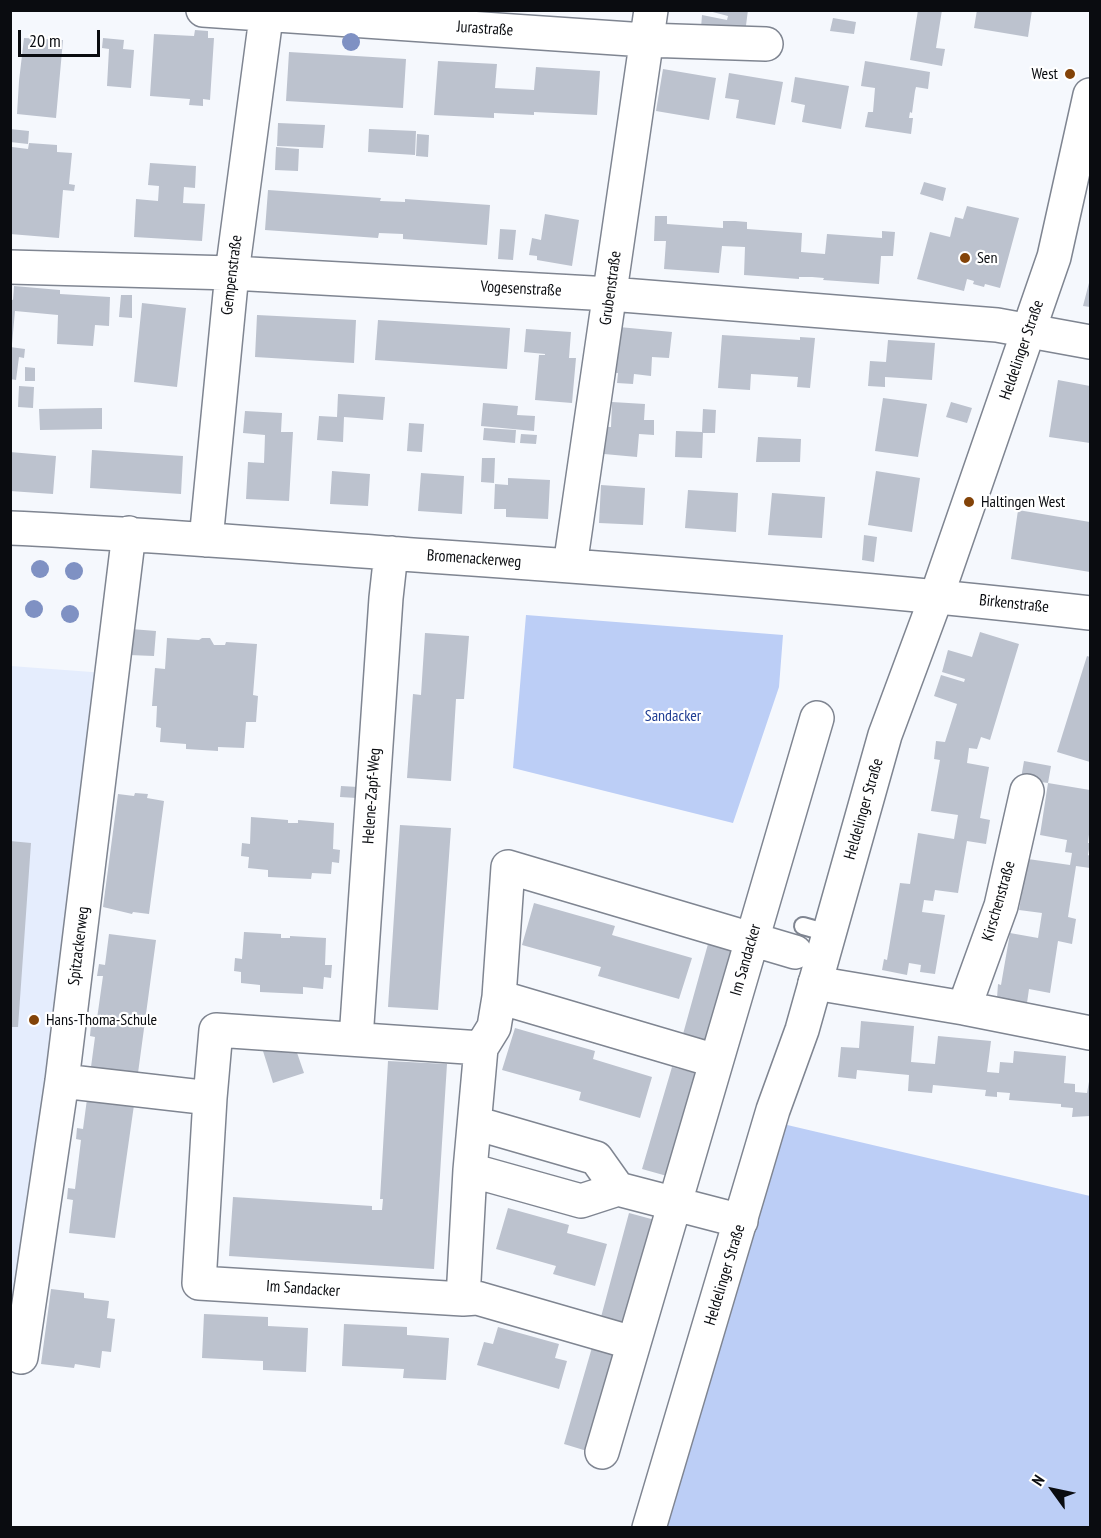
<!DOCTYPE html>
<meta charset="utf-8">
<style>
body{margin:0}
#map{position:relative;width:1101px;height:1538px;overflow:hidden;background:#f5f8fd;font-family:"PT Sans Narrow",sans-serif}
canvas{display:block}
.frame{position:absolute;inset:0;border:12px solid #0a0c10;pointer-events:none}
.north{position:absolute;left:1023px;top:1460px;width:60px;height:60px;-webkit-text-stroke:4px #fff;paint-order:stroke;rotate:303deg;font-size:16px;font-weight:700;line-height:24px;text-align:center;color:#0a0c10}
.north::after{content:'';display:block;margin:auto;width:21px;height:27px;background:#0a0c10;clip-path:polygon(50% 0,100% 100%,50% 72%,0 100%)}
.scale{position:absolute;left:18px;top:30px;width:82px;height:27px;box-sizing:border-box;border:3px solid #0a0c10;border-top:0;padding-left:8px;font-size:18px;line-height:21px;white-space:nowrap;color:#0a0c10;-webkit-text-stroke:4px #fff;paint-order:stroke}
</style>
<div id="map">
<canvas width="1101" height="1538"></canvas>
<div class="frame"></div>
<div class="north">N</div>
<div class="scale">20 m</div>
</div>
<script>
const g = document.querySelector('canvas').getContext('2d');
g.lineJoin = 'round';
function fill(path, color) { g.fillStyle = color; g.fill(path, 'evenodd'); }
function stroke(path, color, width, dash) { g.strokeStyle = color; g.lineWidth = width; g.lineCap = dash ? 'butt' : 'round'; g.setLineDash(dash || []); g.stroke(path); }
function write(font, color, halo, rows, align = 'center') {
  g.font = font + ' "PT Sans Narrow",sans-serif'; g.lineWidth = 4.5; g.setLineDash([]); g.textBaseline = 'middle'; g.strokeStyle = halo; g.fillStyle = color; for (const [text, x, y, turn = 0] of rows) {
    g.save(); g.translate(x, y); g.rotate((+turn || 0) * Math.PI / 180); g.textAlign = isNaN(turn) ? turn : align; if (halo) g.strokeText(text, 0, 0); g.fillText(text, 0, 0); g.restore();
  }
}
fill(new Path2D(`
 M11,666L105,673L11,1367Z`), '#e5edfd');
fill(new Path2D(`
 M526,615L783,635L779,687L733,823L513,768Z
 M783,1124L1090,1196V1527L667,1528Z`), '#bccef6');
fill(new Path2D(`
 M705,10H748L745,33L701,28L702,15L727,20L728,16Z
 M918,10H942L936,48L945,49L942,66L910,60Z
 M977,10H1032L1028,37L974,28Z
 M833,18L856,22L854,34L830,31Z
 M195,30L208,31V38H214L210,100L203,99V106L189,105L190,99L150,96L154,34L194,36Z
 M24,38L63,40L56,118L17,114L19,81Z
 M103,38L124,40L123,49L134,50L131,88L107,86L109,49L102,48Z
 M289,52L406,59L403,108L286,101Z
 M438,61L497,64L495,88L534,90L536,67L600,71L597,115L534,112V115L494,113V118L434,115Z
 M865,61L930,72L928,89L916,87L915,91L912,113L910,112L909,118H913L911,134L865,127L868,112H873L875,88L861,86Z
 M663,69L716,78L709,120L656,111Z
 M729,73L783,82L775,125L736,118L739,100L725,98Z
 M795,77L849,86L841,129L802,122L805,105L791,102Z
 M278,123L325,125L323,148L277,146Z
 M10,129L29,131L28,144L10,142Z
 M369,129L416,131L415,155L368,152Z
 M417,134L429,135L428,157L416,156Z
 M29,143L57,145V152L72,153L69,184L75,185L74,191L63,190L59,238L10,234L12,147L28,149Z
 M276,147L299,149L298,171L275,170Z
 M150,163L196,166L195,188L184,187L183,203L205,204L202,241L134,237L136,199L158,201L159,186L148,185Z
 M924,182L946,188L943,201L920,194Z
 M268,190L381,198L380,201L405,202V199L490,205L487,245L403,239V234L379,233L378,238L265,230Z
 M967,206L1019,218L1000,288L985,284L984,287L973,284L974,281L967,279L964,291L917,279L930,232L950,237L955,217L963,219Z
 M545,214L579,220L572,266L537,260V256L529,255L532,238L541,240Z
 M655,216H667V224L723,228V221H735L747,222V229L802,233L801,252L825,254L827,234L882,238V231L895,232L893,256H881L879,284L823,280L824,278L812,277H799V279L744,275L745,247L722,246L719,273L664,269L666,241H654Z
 M500,229L516,230L513,260L498,259Z
 M1090,279V307L1083,306Z
 M14,286L60,290V294L110,297L109,326L95,325L93,346L57,344L58,315L15,311L12,344H10V299L13,300Z
 M121,295H132V318L119,317Z
 M142,303L186,308L177,387L134,382Z
 M257,315L356,320L354,363L255,357Z
 M378,320L510,328L507,369L375,360Z
 M619,327L672,332L669,358L652,357L651,376L634,374L633,384L617,383L618,373H615Z
 M526,329L571,332L569,358H576L572,403L535,400L539,355H545V354L524,352Z
 M722,335L800,340V337L815,338L810,388L797,387L798,377L751,374L750,390L718,388Z
 M888,340L935,343L932,380L885,377V387L868,386L870,361L886,362Z
 M10,347L25,349L24,358L19,357L16,380L10,379Z
 M25,367L35,368V381H25Z
 M1058,380L1090,386V443L1049,437Z
 M19,386L34,387L33,408L18,407Z
 M338,394L385,397L383,420L344,417L343,442L317,440L319,416L337,417Z
 M883,398L927,404L918,457L875,451Z
 M612,402L645,404L644,420H654V435L639,434L637,457L604,454L606,427H611Z
 M951,402L972,408L967,423L946,417Z
 M483,403L518,406L517,415L535,416L534,431L481,426Z
 M102,408V429L40,430L39,409Z
 M703,409L716,410L715,433H703L702,458L675,457L676,431L702,432Z
 M245,411L282,413L281,432H293L289,501L246,499L248,462L264,463L265,435L243,433Z
 M409,423L424,424L422,452L407,451Z
 M484,428L516,430L515,443L483,440Z
 M521,434L537,435L536,444L520,443Z
 M758,437L801,439L800,462H756Z
 M92,450L183,456L181,494L90,488Z
 M10,452L56,456L53,494L10,491Z
 M482,458H495L494,483L481,482Z
 M332,471L370,474L368,506L330,504Z
 M876,471L920,478L912,532L868,525Z
 M421,473L464,476L462,514L418,511Z
 M508,478L550,480L548,519L506,517V509H494L495,484L508,485Z
 M601,485L645,488L643,525L599,523Z
 M688,490L738,493L736,532L685,528Z
 M772,493L825,497L822,538L768,535Z
 M1018,510L1090,522V572L1011,559Z
 M864,535L877,537L874,562L862,560Z
 M131,629L156,631L154,656L129,655Z
 M980,632L1019,644L990,740L981,737L977,749L969,748L967,763L989,767L980,818L990,820L986,844L967,841L958,893L935,890L933,901L924,900L922,912L945,915L935,974L920,972L921,965L909,963L907,975L882,970L884,959L887,960L900,883L910,884L918,833L954,839L958,815L931,811L940,760L934,759L936,741L945,742L957,704L934,696L941,675L964,682L965,679L942,672L948,650L972,657Z
 M425,633L469,636L464,699H456L451,781L407,778L413,694L421,695Z
 M167,638L199,640L202,638H210L214,645H225L226,642L257,644L253,695L258,696L256,722H246L244,748L218,747V751L186,749V744L160,742L161,728L156,727L157,706H152L155,668L165,669Z
 M1087,656L1090,657V762L1057,752Z
 M1024,761L1051,766L1048,783L1033,781L1020,784Z
 M1048,783L1090,790V826L1088,843H1090L1088,855L1090,856V868L1076,866L1068,917L1076,919L1072,944L1058,941L1050,993L1029,989L1027,1003L997,998L998,984L1001,985L1010,933L1038,938L1042,913L1019,910L1028,859L1070,865L1072,853L1065,852L1067,840L1040,835Z
 M341,786L358,787L357,798L340,797Z
 M135,793L148,794L147,798L164,801L149,914L133,912L132,914L103,907L118,794L134,796Z
 M251,817L288,820V823H298V820L334,823L333,849L340,850L339,863L332,862L331,874L312,873L311,879L268,877V870L248,868L249,857L241,856L242,843L250,844Z
 M400,825L451,828L438,1010L388,1007Z
 M10,841L31,843L18,1027H10Z
 M534,903L615,926L612,935L692,958L679,999L598,976L601,967L522,945Z
 M244,932L281,934V938H290V936L326,938L325,965H332L331,978L324,977L323,989L303,987V994L260,992V985L241,983V972L234,971L235,958L242,959Z
 M109,934L156,940L138,1073L91,1067L95,1037L90,1036L91,1025L96,1026L103,976H97L99,964L105,965Z
 M708,944L731,950L706,1040L683,1034Z
 M861,1021L914,1026L911,1062L935,1064L938,1036L991,1041L987,1072L999,1073L1000,1062L1013,1063L1014,1051L1066,1056L1064,1083L1075,1084V1092L1087,1093L1090,1076V1116L1072,1117L1073,1108L1061,1107V1104L1009,1100L1010,1093L997,1092V1097L985,1096L986,1090L933,1085L932,1093L908,1091L909,1075L857,1070L856,1079L838,1077L841,1047L859,1048Z
 M515,1028L595,1051L593,1059L652,1077L640,1118L579,1100L581,1092L502,1070Z
 M293,1041L304,1073L273,1083L263,1051Z
 M388,1061L447,1064L434,1269L229,1256L233,1197L372,1206V1210H382L383,1199H380Z
 M672,1067L695,1073L667,1176L642,1169Z
 M87,1099L134,1105L115,1238L69,1233L73,1200L67,1199L68,1188L75,1189L81,1140L76,1139L77,1128L83,1129Z
 M508,1208L569,1225L567,1233L607,1244L595,1286L553,1274L556,1266L496,1249Z
 M629,1213L655,1220L624,1323L601,1317Z
 M51,1289L84,1293V1298L109,1301L107,1318L115,1319L111,1352L102,1351L100,1368L75,1364L74,1368L41,1364Z
 M204,1314L268,1317V1326L308,1328L306,1372L263,1370V1361L202,1358Z
 M344,1324L407,1327V1335L449,1338L446,1380L403,1378L404,1369L342,1366Z
 M498,1327L559,1344L555,1358L567,1361L559,1389L477,1365L484,1342L493,1344Z
 M593,1344L616,1351L587,1451L564,1444Z`), '#bcc2ce');
const lane = new Path2D(`
 M803,926L828,933`);
const street = new Path2D(`
 M203,10L645,40L766,44
 M10,267L232,273L610,294L997,325L1090,342
 M10,528C150,534 289,546 429,556C650,571 870,588 1090,613
 M206,540L232,273L267,10
 M570,566L651,10
 M815,983L964,1008L1090,1033
 M499,997L716,1061
 M964,1008L1001,906L1027,791
 M356,1039L386,598L391,553
 M481,1048L494,1027L499,997L508,867L795,952
 M62,1081L210,1098L199,1283L463,1299L470,1170L481,1048L216,1030L210,1098
 M475,1123L596,1158L618,1189
 M470,1170L581,1201L618,1189L741,1221
 M463,1299L477,1298L633,1343
 M21,1357L62,1081L129,533
 M602,1452L817,718`);
const secondary = new Path2D(`
 M649,1528L773,1110L802,1030L885,735L937,595L1054,257L1090,95`);
stroke(lane, '#7f8591', 20);
stroke(street, '#7f8591', 36);
stroke(secondary, '#7f8591', 36);
stroke(lane, '#fff', 16);
stroke(street, '#fff', 33);
stroke(secondary, '#fff', 33);
g.fillStyle = '#7f91c3';
for (const [x, y] of [
 [351,42],
 [40,569],
 [74,571],
 [34,609],
 [70,614]
]) { g.beginPath(); g.arc(x, y, 9, 0, 2 * Math.PI); g.fill(); }
for (const [x, y, r, color] of [
 [1070,74,6,"#834308"],
 [965,258,6,"#834308"],
 [969,502,6,"#834308"],
 [34,1020,6,"#834308"]
]) { const dot = new Path2D(); dot.arc(x, y, r, 0, 2 * Math.PI); g.fillStyle = color; g.fill(dot); stroke(dot, '#fff', 2); }
write('16px', '#0a0c10', '#fff', [
 ["Jurastraße",485,29,4],
 ["Gempenstraße",232,275,-83],
 ["Grubenstraße",611,288,-82],
 ["Vogesenstraße",521,289,3],
 ["Heldelinger Straße",1022,350,-71],
 ["Bromenackerweg",474,559,4],
 ["Birkenstraße",1014,604,6],
 ["Helene-Zapf-Weg",372,796,-86],
 ["Heldelinger Straße",864,809,-74],
 ["Kirschenstraße",999,901,-74],
 ["Spitzackerweg",79,946,-83],
 ["Im Sandacker",746,960,-74],
 ["Heldelinger Straße",725,1275,-73],
 ["Im Sandacker",303,1289,4]
]);
write('16px', '#0a0c10', '#fff', [
 ["West",1058,74,"right"],
 ["Sen",977,258],
 ["Haltingen West",981,502],
 ["Hans-Thoma-Schule",46,1020]
], 'left');
write('16px', '#1f3d93', '#fff', [
 ["Sandacker",673,716]
]);
</script>
